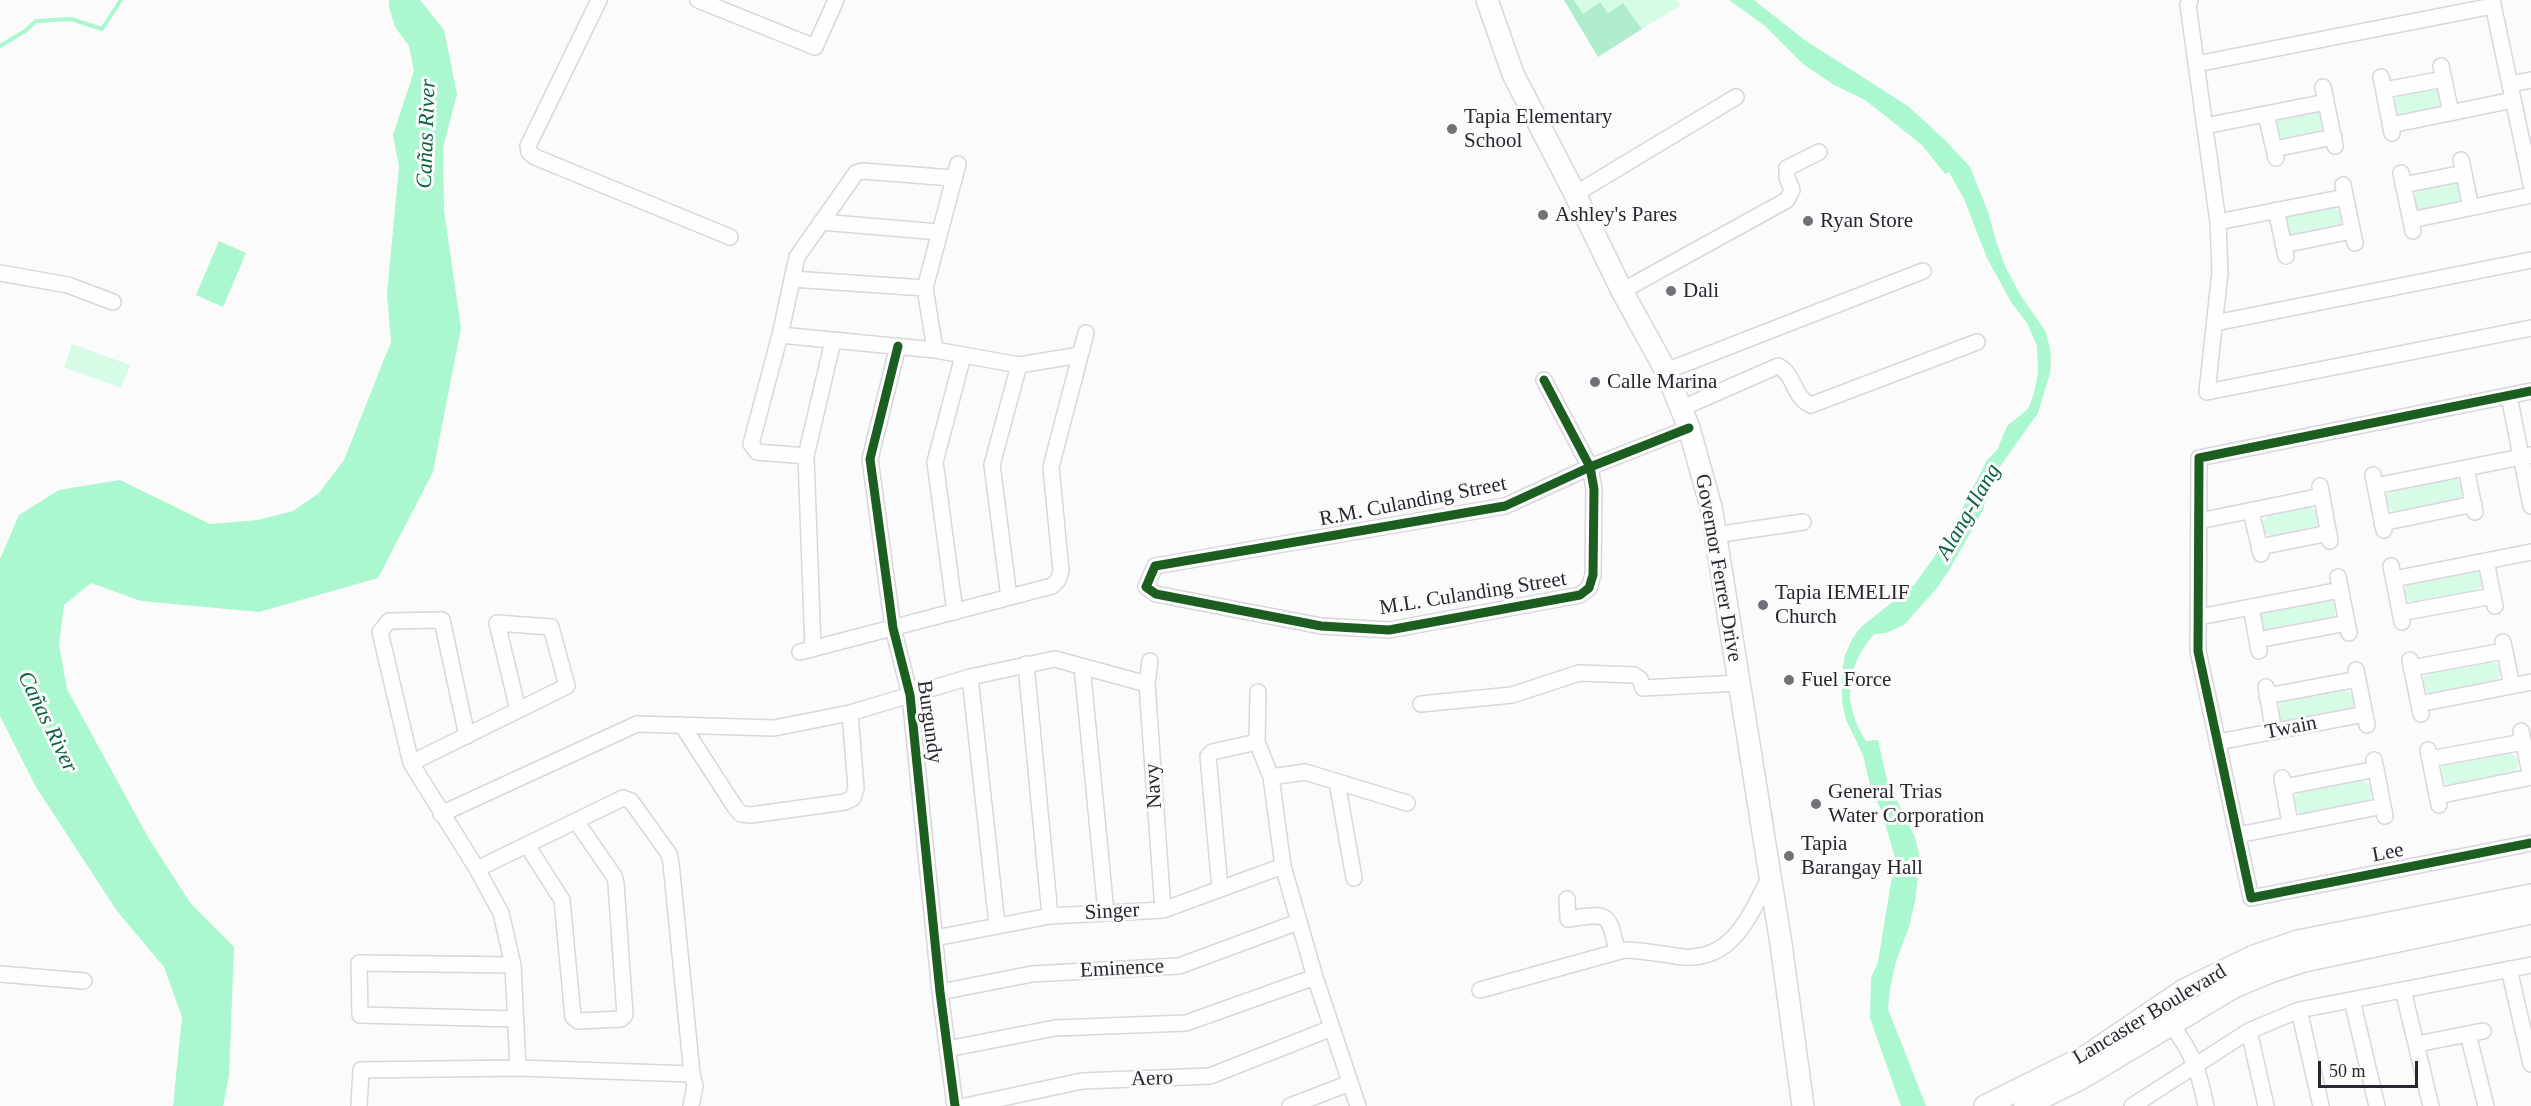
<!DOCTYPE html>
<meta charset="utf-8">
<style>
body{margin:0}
#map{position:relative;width:2531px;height:1106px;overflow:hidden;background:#fbfbfb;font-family:"Times New Roman",serif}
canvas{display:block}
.scale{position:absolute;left:2318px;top:1061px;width:100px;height:27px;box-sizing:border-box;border:3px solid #2b2530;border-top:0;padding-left:8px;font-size:18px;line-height:21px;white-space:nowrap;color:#2b2530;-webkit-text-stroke:4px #fbfbfb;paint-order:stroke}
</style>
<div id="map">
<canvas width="2531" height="1106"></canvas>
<div class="scale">50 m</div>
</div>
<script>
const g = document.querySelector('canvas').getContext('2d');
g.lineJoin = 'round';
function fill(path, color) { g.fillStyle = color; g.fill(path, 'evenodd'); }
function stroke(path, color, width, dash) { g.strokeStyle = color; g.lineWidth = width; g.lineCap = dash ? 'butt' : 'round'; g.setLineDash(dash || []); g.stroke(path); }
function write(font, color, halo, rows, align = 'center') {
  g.font = font + ' "Times New Roman",serif'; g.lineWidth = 6; g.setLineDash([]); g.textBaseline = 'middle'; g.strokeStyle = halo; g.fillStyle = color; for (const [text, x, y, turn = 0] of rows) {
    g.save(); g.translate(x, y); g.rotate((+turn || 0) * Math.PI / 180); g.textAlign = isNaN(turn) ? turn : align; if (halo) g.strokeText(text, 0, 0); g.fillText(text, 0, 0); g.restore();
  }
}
fill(new Path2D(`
 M1574,0H1675L1681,5L1642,29L1623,3L1608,13L1600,2L1583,15Z
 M2434,88L2440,92L2442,103L2438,109L2401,116L2395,111L2393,102L2397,95Z
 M2315,111L2322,115L2324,126L2319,133L2287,140L2276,134L2274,126L2278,118Z
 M2454,182L2461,187L2463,198L2458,204L2421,211L2415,206L2413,198L2420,188Z
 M2333,206L2342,214V222L2337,228L2293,236C2285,232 2283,223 2288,215Z
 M72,344L130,365L121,388L64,367Z
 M2455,478L2461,482L2464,490L2459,500L2397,513L2387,507L2386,495L2392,489Z
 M2306,506C2318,508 2323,519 2314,529L2273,537L2263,532L2261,524L2269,514Z
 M2473,569C2485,574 2485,587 2474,593L2416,604L2409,601L2404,594L2407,583Z
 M2332,599L2337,609L2332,619L2267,631C2259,626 2257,618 2263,610Z
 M2492,661L2498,665L2501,672L2496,682L2430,695L2422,686L2424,677L2430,672Z
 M2346,689L2355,697V704L2350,711L2285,723L2278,718L2277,710L2284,700Z
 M2509,752L2518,759V767L2514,774L2452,787C2443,785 2439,778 2441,768L2447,763Z
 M2359,780C2372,782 2376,793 2368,802L2306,815L2299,813L2294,805L2295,797L2301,791Z`), '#d6fbe7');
fill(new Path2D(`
 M1564,0H1574L1583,14L1600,2L1608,13L1623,3L1642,29L1598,57Z`), '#afecce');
fill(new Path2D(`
 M389,0H420L444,30L457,94L443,148L444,211L461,328L433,472L378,578L259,612L141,601L91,583L64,605L59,644L67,689L149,839L191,904L234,947L229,1076L223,1106H173L182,1017L164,967L117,911L36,787L0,716V559L19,515L59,490L120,480L210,524L258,520L293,511L319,493L344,460L391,342L387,294L399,166L393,135L414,71L409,46L395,27L389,7Z
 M1729,0H1754L1806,41L1908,106L1945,140L1970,167L1988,212L1996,241L2006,268L2021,296L2046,332L2051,354L2050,373L2038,413L1998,469L1981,514L1951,567L1937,588L1904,625L1886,633L1874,634C1845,668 1842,703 1866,741L1878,740L1887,780L1915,837L1920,859L1915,901L1909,927L1896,961L1890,988L1888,1009L1926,1106H1901L1870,1018L1871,978L1878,962L1895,858L1882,812L1871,789L1863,755L1846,720L1842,702V673L1845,655L1852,639L1861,627L1914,585L1947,539L1987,460L1997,450L2007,426L2028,409L2034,393L2038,372L2037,346L2027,323L2011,302L1987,258L1964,199L1949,172L1945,174L1922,145L1865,100L1834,85L1803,64L1765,26Z
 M219,241L246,253L223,307L196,295Z`), '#aaf7d0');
stroke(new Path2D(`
 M0,46L25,31L36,21L71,19L102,29L121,0`), '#aaf7d0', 4);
const minor = new Path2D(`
 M599,0L528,146L529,152L535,157L730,237
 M698,0L815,47L836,0
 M2190,0L2188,5L2218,222L2220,272L2207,392L2531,328
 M2492,0L2531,184
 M2196,64L2493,6
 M2441,66L2451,113
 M2381,77L2392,133
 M2510,84L2531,80
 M2323,87L2335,146
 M2384,90L2444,79
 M2266,114L2276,158
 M2391,125L2513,100
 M2205,126L2326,102
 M2274,149L2334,137
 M2461,160L2471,207
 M2401,173L2413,231
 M2343,185L2355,243
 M2403,185L2464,173
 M1575,194L1736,97
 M2276,210L2286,256
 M2411,220L2531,195
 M821,222L939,232
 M2218,222L2345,197
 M2283,245L2352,231
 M0,273L68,285L113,302
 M792,279L925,288
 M1622,291L1787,200L1792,190L1787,177V168L1819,152
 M2215,323L2531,260
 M780,335L935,350L1019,365L1080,355
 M898,346L870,459L893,628L910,695L940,992L955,1106
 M935,350L925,288L958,164
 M1666,371L1923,271
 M1544,380L1590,467L1594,489L1593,575L1589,588L1580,595L1389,630L1321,626L1156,594L1146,587L1155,566L1505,506L1590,467L1689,428
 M2531,391L2199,458L2198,651L2251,898L2531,843
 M2509,396L2531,506
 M1682,408L1778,366C1795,374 1793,398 1811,405L1977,342
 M806,456L757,452L751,444L780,335L797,257L856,173L862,171L953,178
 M2466,468L2475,512
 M2373,475L2384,530
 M2320,486L2330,541
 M2375,486L2531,455
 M2251,511L2261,554
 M2199,521L2322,496
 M2382,523L2474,504
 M1715,535L1803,522
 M2260,547L2329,533
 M2486,561L2495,606
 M2391,566L2402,622
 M2338,577L2349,633
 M2394,579L2531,552
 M1009,597L992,465L1019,365
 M2251,607L2259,651
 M955,612L935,462L963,356
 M2400,613L2493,596
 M2199,617L2340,590
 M2257,640L2347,623
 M2503,642L2512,686
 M813,649L806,456L833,341
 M800,652L1052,586L1058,580L1061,571L1051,467L1086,333
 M2410,660L2421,714
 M1150,661L1147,684L1163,910
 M1026,664L1050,916
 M1082,666L1106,912
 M2411,668L2504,651
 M2356,670L2367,725
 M970,677L997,925
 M2266,687L2274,732
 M1258,692L1257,742L1271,777L1283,866L1315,977L1358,1106
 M2267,696L2358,679
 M1421,704L1512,695L1579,673L1634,675L1640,679L1643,688L1739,683
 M2419,704L2531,682
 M682,725L735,807L741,814L751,815L845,802L853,798L856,788L850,713
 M2521,731L2531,777
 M467,736L442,620L389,621L380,632L411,763L477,869L501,913L513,965L518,1068
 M2218,742L2365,714
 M2428,750L2439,805
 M2430,759L2523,742
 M2374,760L2385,816
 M411,763L567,686L551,627L497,623L518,710
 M1271,777L1305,772L1407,803
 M2282,778L2290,824
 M1337,782L1354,878
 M2284,787L2376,769
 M2437,796L2531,777
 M441,814L637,724L774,728L850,713L970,677L1055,659L1147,684
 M2238,835L2383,806
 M527,845L562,900L573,1017L578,1021L621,1019L625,1015L616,883L614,876L576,821
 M477,869L623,798L631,801L669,854L671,863L692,1074L695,1086L691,1106
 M1220,888L1208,756L1212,752L1257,742
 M1567,899L1568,919C1608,913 1609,911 1617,952
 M935,938L1050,916L1163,910L1283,866
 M513,965L359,963L360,1015L516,1019
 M2509,969L2531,1064
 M0,974L84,981
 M1480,990L1624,950C1644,950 1664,955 1684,957C1734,960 1750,914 1770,877
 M2403,990L2431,1106
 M940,992L1032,974L1179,966L1298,922
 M2352,1000L2377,1106
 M2299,1010L2321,1106
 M2171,1025C2193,1052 2199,1073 2206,1106
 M2249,1031L2266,1106
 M2468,1034L2486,1106
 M2417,1044L2483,1031
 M947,1049L1055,1028L1186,1023L1315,977
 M359,1106L361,1070L518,1068L692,1074
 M965,1106L1082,1081L1210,1076L1332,1028
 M1290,1106L1350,1083
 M2132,1106L2249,1031L2299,1010L2531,965`);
const secondary = new Path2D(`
 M1487,0L1513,74L1575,194L1622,291L1666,371L1689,428L1711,507L1781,944L1803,1106
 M1985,1106L2088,1055L2184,990L2254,956L2298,941L2531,895
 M2025,1106L2082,1078L2234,987L2270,972L2304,961L2531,913`);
stroke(minor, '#d9d6dc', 18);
stroke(secondary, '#d9d6dc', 24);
stroke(minor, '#fefefe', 15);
stroke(secondary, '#fefefe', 21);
stroke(new Path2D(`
 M898,346L870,459L893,628L910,695L940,992L955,1106
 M1544,380L1590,467L1594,489L1593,575L1589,588L1580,595L1389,630L1321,626L1156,594L1146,587L1155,566L1505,506L1590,467L1689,428
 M2531,391L2199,458L2198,651L2251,898L2531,843`), '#1b5e20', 9);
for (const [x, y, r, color] of [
 [1452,129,6,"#747077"],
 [1543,215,6,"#747077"],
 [1808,221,6,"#747077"],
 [1671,291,6,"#747077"],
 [1595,382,6,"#747077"],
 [1763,605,6,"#747077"],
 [1789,680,6,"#747077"],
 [1816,804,6,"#747077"],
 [1789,856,6,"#747077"]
]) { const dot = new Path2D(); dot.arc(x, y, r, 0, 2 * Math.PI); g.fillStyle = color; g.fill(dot); stroke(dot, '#fbfbfb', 2); }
write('21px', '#2b2530', '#fbfbfb', [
 ["Tapia Elementary",1464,117],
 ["School",1464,141],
 ["Ashley's Pares",1555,215],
 ["Ryan Store",1820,221],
 ["Dali",1683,291],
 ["Calle Marina",1607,382],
 ["Tapia IEMELIF",1775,593],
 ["Church",1775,617],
 ["Fuel Force",1801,680],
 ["General Trias",1828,792],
 ["Water Corporation",1828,816],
 ["Tapia",1801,844],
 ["Barangay Hall",1801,868]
], 'left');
write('21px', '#2b2530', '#fbfbfb', [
 ["R.M. Culanding Street",1413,502,-11],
 ["Governor Ferrer Drive",1718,568,80],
 ["M.L. Culanding Street",1473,594,-9],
 ["Burgundy",929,722,82],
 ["Twain",2291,728,-11],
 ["Navy",1154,786,-94],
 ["Lee",2388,853,-11],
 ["Singer",1112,912,-3],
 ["Eminence",1122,969,-3],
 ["Lancaster Boulevard",2150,1015,-31],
 ["Aero",1152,1079,-2]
]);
write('italic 22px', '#096240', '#fbfbfb', [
 ["Cañas River",427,134,-88],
 ["Alang-Ilang",1969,512,-60],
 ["Cañas River",47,722,64]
]);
</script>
